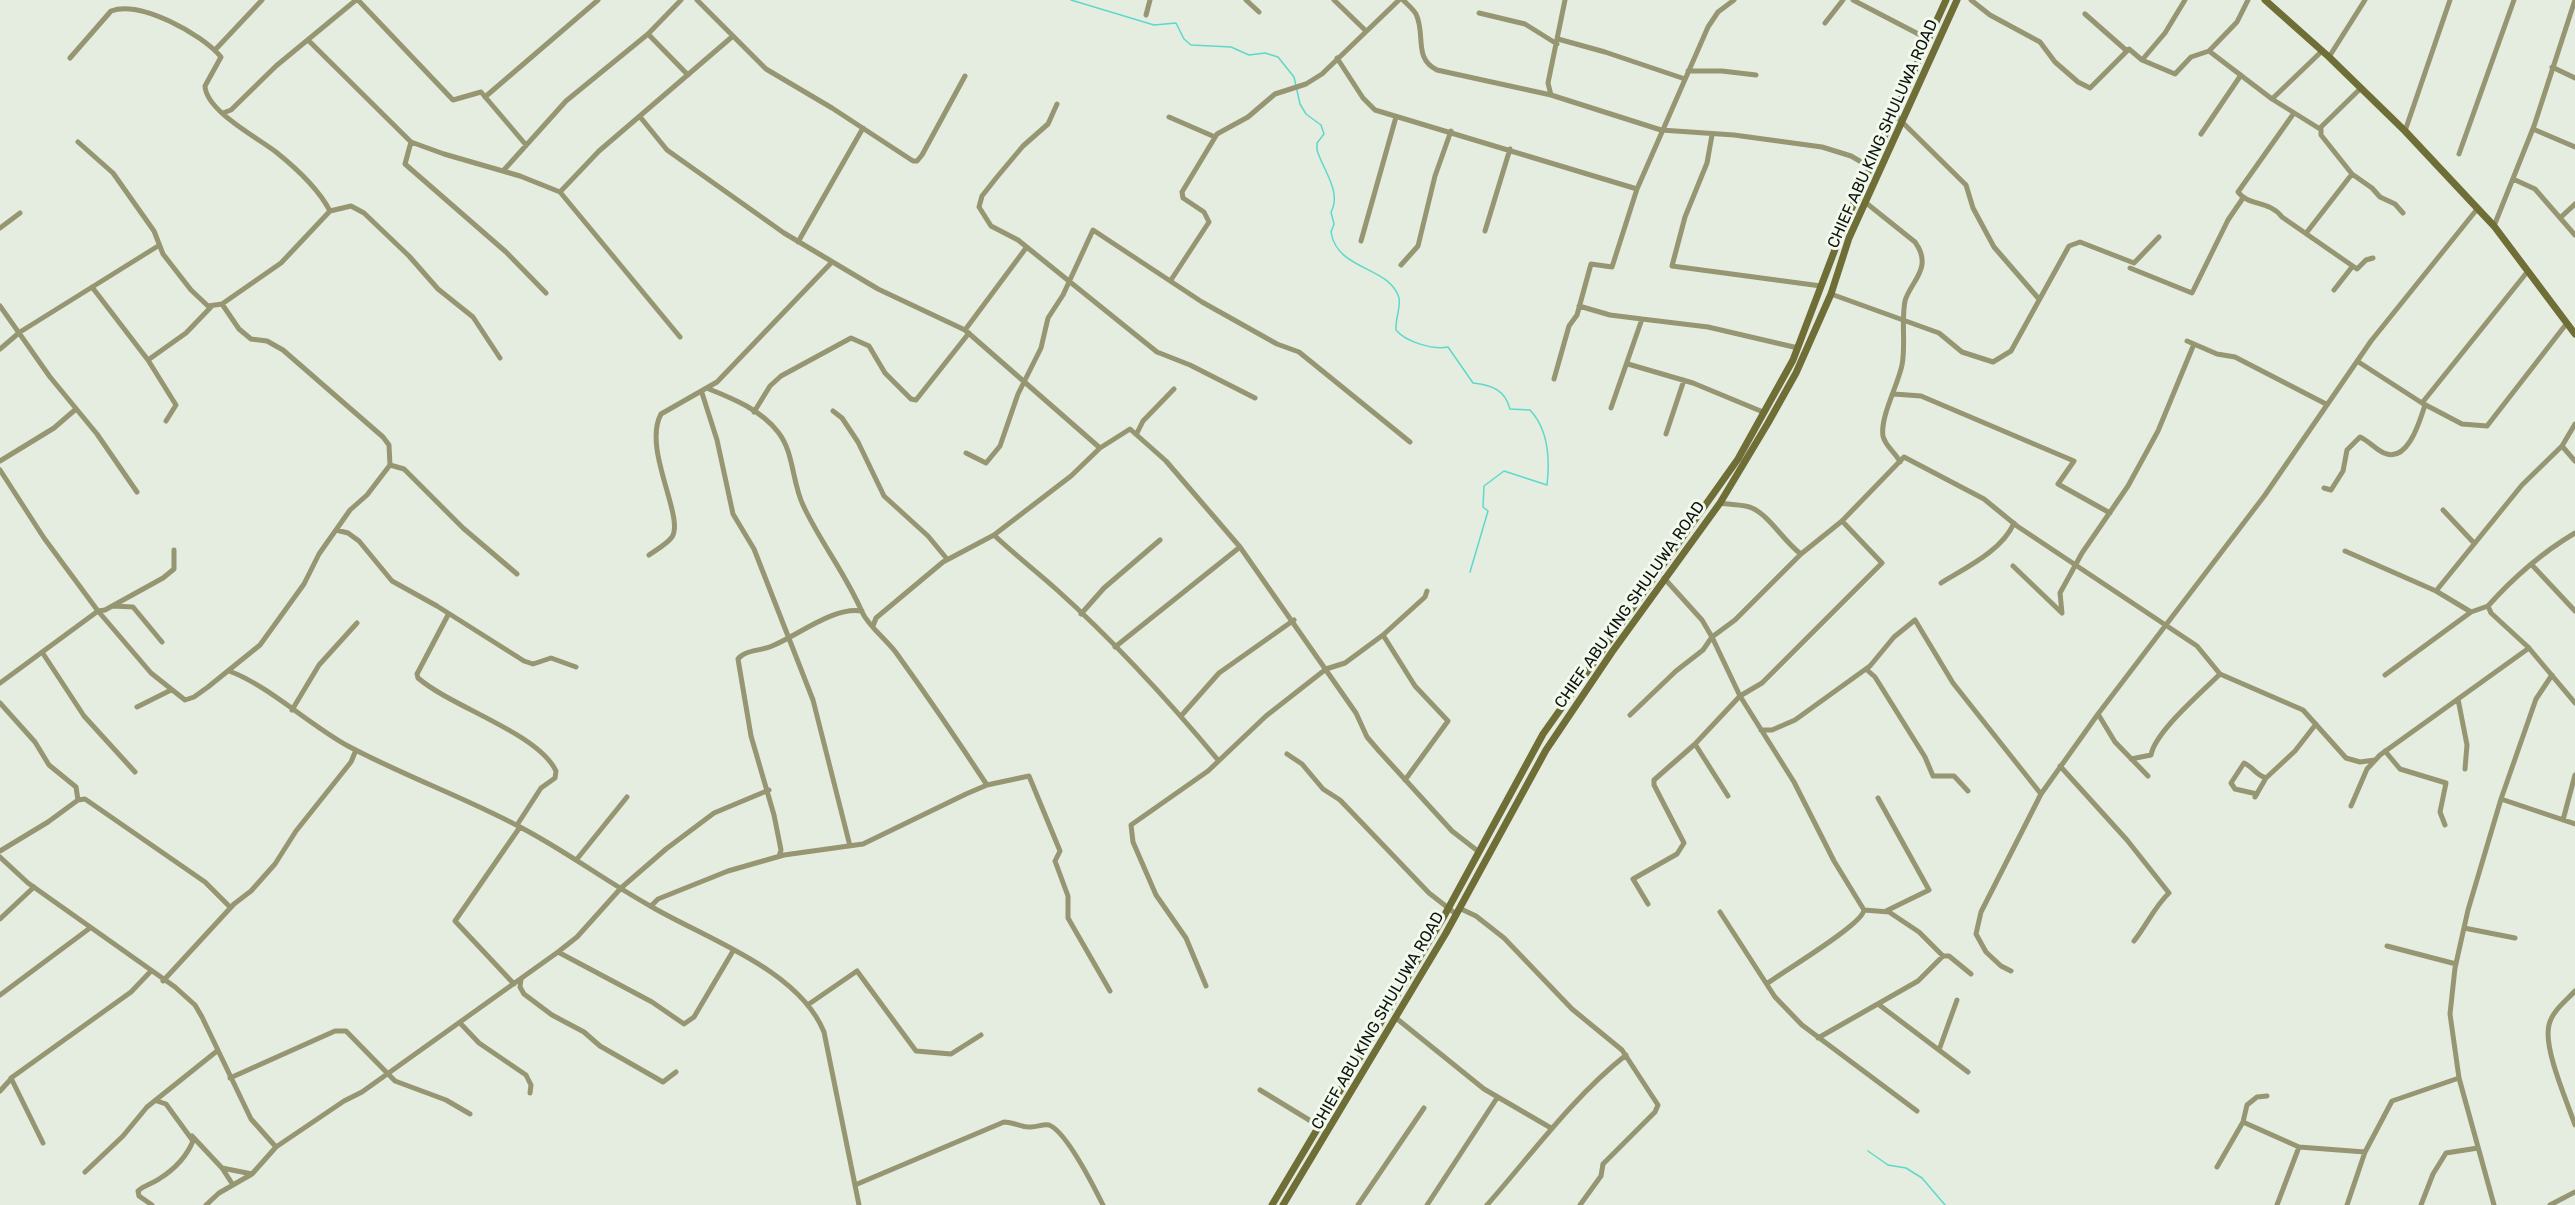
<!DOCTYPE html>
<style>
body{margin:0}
canvas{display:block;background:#e5ece0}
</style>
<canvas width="2575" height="1205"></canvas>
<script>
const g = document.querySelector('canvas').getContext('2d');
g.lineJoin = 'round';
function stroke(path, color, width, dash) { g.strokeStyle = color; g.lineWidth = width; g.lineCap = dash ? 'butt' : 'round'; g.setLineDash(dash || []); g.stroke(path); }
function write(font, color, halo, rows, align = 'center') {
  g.font = font + ' Rubik,sans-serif'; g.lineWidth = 6; g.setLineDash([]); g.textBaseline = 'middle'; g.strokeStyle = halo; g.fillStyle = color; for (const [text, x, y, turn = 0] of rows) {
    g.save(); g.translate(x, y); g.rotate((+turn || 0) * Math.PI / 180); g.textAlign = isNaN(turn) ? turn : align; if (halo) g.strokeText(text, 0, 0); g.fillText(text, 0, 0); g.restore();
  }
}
stroke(new Path2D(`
 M1071,0L1154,25L1176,23L1184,39L1191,45L1231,47L1249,55L1265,53L1278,57L1294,77L1300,104L1306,114L1321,125L1324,134L1317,143V150C1323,170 1342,192 1331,212L1334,224L1331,232C1337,271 1390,266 1399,298C1401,308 1395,319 1396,330C1406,342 1433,350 1448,347L1473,383C1492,385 1505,390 1510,409L1530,410C1549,430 1550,459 1547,485L1504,471L1484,486L1483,507L1488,511L1470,572
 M1868,1151L1888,1165L1906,1168L1922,1178L1945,1205`), '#5dd9cb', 1.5);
stroke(new Path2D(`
 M358,0L453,100L481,92L526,145
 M697,0L766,69L832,108L913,161H917L922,155L965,76
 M1246,0L1259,12
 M1334,0L1366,31
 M1403,0C1407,4 1413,9 1416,14C1426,35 1413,58 1437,70L1551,95L1661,130L1734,135L1822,147L1851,156L1870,167
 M1853,0L1928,39
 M1971,0L1990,15L2040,42L2055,62L2078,82L2090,88L2129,49L2142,60L2165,33L2185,0
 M1479,13L1525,24L1557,44
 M2085,14L2127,51
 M1146,15L1150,0
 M1825,23L1843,0
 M648,34L688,75
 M1558,39L1605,52L1685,79
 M308,40L411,142L444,154L520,176L560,192L599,151L733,36
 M215,50L262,0
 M2209,51L2272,99L2321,52
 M2329,57L2365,0
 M70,58L111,11C140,0 202,34 221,57L205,86C206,111 258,138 276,152C296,168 318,188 330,211
 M1337,58L1363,98L1375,110L1637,189
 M2142,60L2175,74L2191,57L2209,51L2237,22L2248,0
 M2552,67L2575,78
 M1688,71H1722L1756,75
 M2361,88L2321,127V135L2352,174L2372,188L2380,197L2395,204L2403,213
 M1551,95L1548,83L1565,0
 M485,97L598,0
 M2272,99L2320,129
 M1057,104L1048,124L1023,146L997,177L982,196L979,207L991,226L1018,240L1157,352L1190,365L1255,398
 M223,113L231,110L276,66L356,0
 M2294,113L2238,192C2248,206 2269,200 2282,217L2357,269L2366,260L2373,258
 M1894,114L1966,185L1973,208L1994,247L2039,299
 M1169,117L1215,137
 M641,118L667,150L784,233L878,289L965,330L1100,448
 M2533,129L2575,147
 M2405,131L2450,0
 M2201,134L2241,75
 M1712,135L1707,163L1685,217L1672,266L1821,286
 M78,142L113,173L154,231L163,254L191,290L208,306L222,304L281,263L330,211L351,206L364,213L409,256L438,289L473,317L500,358
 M411,142L405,164L506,252L546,293
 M2459,154L2514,0
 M503,171L566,101L648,34L681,0
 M2513,179L2535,189L2575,235
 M560,192L680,337
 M1865,202L1915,242C1934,268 1910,282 1905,301C1901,322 1906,344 1902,365C1898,385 1880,417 1883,436C1885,446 1896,453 1900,462
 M2560,218L2575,204
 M2494,226L2534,126L2575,0
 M0,228L20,213
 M1485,231L1510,149
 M2307,232L2352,174
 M1361,241L1396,117
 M798,242L863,128
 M1401,265L1418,246L1435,176L1451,131
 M2130,268L2192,293L2228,220L2243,198
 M1171,280L1209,222L1204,212L1183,198L1182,192L1217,134L1248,117L1275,94L1306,84L1322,74L1399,0
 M92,287L148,360L186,333L211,307
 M2334,290L2352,267
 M1831,294L1939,333L1962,352L1993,362L2011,351L2069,246L2080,242L2134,263L2159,237
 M0,306L50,377L97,434L137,492
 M1579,306L1610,315L1642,319L1611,408
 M1642,319L1708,327L1798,348
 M965,330L1026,248
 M2187,341L2217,354L2235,357L2326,404
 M0,349L20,332L158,246
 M148,360L176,405L166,421
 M2357,361L2422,403L2528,271
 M1628,364L1693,383L1763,412
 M1554,379L1569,326L1577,315L1591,264L1612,267L1637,189L1708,27L1718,12L1734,0
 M709,389C734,399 761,410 778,432C794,452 792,482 803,505C820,542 846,574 862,612C869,627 887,640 897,654C928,697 958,741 987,785
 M702,393L717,440L733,514L754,549L813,700L850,846
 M1894,394L1921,396L2074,461L2058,484L2110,513
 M2422,403L2462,424L2487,426L2567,323
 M833,411L842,418L858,442L884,496L928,536L947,559
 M754,412L770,386L781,376L851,338L869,346L885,373L911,399L916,400L969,333
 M1137,433L1143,421L1174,389
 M1666,434L1684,380
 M2562,446L2575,424
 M966,453L986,463L1000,446L1018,394L1041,348L1048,318L1063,295L1093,230L1202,302L1277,344L1299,352L1410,442
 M0,461L54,428L76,409
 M390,465L404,469L463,528L517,574
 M0,470L44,538L98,611L151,673L185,700L194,697L208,687L260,645L304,584L319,554L350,510L367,495L390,465L389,445L383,437L283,350L267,341L251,339L239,329L222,304
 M2324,488L2331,490L2343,471L2347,450L2360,437C2369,441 2375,449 2384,453C2408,464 2420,420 2425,405
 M1720,503C1730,505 1744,504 1752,508C1770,516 1784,542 1801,554
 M2443,510L2474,543
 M336,530L348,533L359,541L392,581L437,606L524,661L533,664L551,658L576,667
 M2575,533C2543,552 2513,578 2488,606L2491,613L2528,647L2575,703
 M994,535C1014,554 1036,571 1056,589C1114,641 1168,700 1218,760
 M2345,551L2436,591
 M649,555C656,550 667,544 672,537C685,517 642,449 661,414L717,382L832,262
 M2532,565L2575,611
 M2013,566L2062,613L2060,593L2082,553L2128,486L2158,431L2194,344
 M1664,578L1702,620L1712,637L1740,696L1794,782L1834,861L1864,910C1863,924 1784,971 1768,983
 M1941,583C1965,568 2002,551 2014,523
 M113,606L133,607L162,642
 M2488,606L2471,612L2436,591L2522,485L2562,446L2575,461
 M1081,614L1104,588L1160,540
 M448,615L417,674L418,678C453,708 538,733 556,771L555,778L541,788L517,825
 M873,626L876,618L943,562L994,535L1071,476L1100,448L1130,429L1166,461L1240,547L1356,713L1367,737L1379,751L1452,831L1479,852
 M1383,635L1415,686L1448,721L1405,780
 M1115,647L1240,547
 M42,652L84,716L135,772
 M1866,669L1875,677L1925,757L1933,776H1954L1968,791
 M229,671C266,684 311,726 348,746C404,776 464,797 520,827C566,851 607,882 652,907C707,939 799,970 824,1032L859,1205
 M2385,675L2471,612
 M0,683L98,611L105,610L163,578L174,569V550
 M2458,699L2467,745L2465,769
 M0,703L35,742L49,765L76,787L78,800
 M137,707L171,690
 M292,710L319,665L357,623
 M2098,714L2115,742L2148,776
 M1630,715L1676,671L1703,650L1712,637L1735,620L1801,554L1842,521L1904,457L1984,499L2017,526L2197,646L2220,674L2303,710L2346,758L2360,762L2375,760
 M1181,716L1219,673L1294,620
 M1761,730H1772L1795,720L1870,666L1894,637L1915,620L1953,683L2041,794L2098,714L2265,495L2371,341L2478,208
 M2385,751L2400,769L2446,783L2440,812L2445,825
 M1287,754L1302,764L1323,789L1340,800L1429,893L1456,914
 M2131,759L2151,755C2155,732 2201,693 2220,674
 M2060,766L2127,840L2169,893C2155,906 2146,926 2134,941
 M2257,794L2235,789L2231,783L2244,763C2253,767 2256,775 2266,778
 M1728,796L1695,744L1740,696L1762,683L1882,563L1842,521
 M2255,797L2266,778L2295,751L2316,724
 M1878,798L1929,890L1886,911
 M2501,799L2575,824
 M2351,806L2367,769L2380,755L2529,648
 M2563,820L2575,775
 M0,851L48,822L78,800L85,799L205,882L230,907
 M779,856L781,850L774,815L751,736L738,659C744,650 761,651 772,646C797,636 834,606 862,611
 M0,857L28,883L175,987L195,1005L202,1017L251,1119L276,1147
 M577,859L627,797
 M1648,904L1633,879L1677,854L1684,843L1654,785V780L1695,744
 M651,906L658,899L728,871L784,855L863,844L966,794L987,785L1029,776L1060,851L1055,861L1068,896V918L1110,991
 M1459,908L1476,916L1504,938L1572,1009L1622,1050L1658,1105L1655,1112L1603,1164L1601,1176L1580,1205
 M1720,912L1775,997L1802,1025L1917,1111
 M0,919L34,887
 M2464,928L2515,938
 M2387,946L2456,964
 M558,952L652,1002L684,1024L694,1017L733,951
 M1943,956H1949L1971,974
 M2011,971L2001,966L1986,952L1976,934L1981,912L2041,794
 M521,979L520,987L524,994L552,1015L584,1032L600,1046L663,1082L676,1072
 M163,981L234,904L251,891L275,864L296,831L351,762L356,750
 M514,984L455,921L520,827
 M1206,986L1186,938L1156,895L1133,842L1131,825L1208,771L1266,716L1326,669L1345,663L1383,635L1425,597L1427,591
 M2575,991C2566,1001 2552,1011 2549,1025C2543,1048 2567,1101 2575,1125
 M0,995L90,928
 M809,1004L857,971L916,1051L951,1054L981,1035
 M1878,1004L1968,1072
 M1396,1018L1484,1089L1551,1128
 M461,1024L479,1043L526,1075L531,1085L530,1093
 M1818,1038L1918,981L1943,956L1919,932L1889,912L1864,910
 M1939,1050L1957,1000
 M230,1078L335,1031H346L395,1081L446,1100L470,1114
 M1260,1090L1319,1126
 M0,1091L10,1080
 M2243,1122L2299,1147L2365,1152
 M192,1136L222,1168L252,1174
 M43,1143L11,1078L131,992L151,971
 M2217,1167L2243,1122L2247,1105L2257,1097L2267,1096
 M222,1168L233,1185
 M85,1172L123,1136L147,1107L217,1051
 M855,1185L1004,1122C1014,1122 1022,1128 1031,1127C1037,1127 1043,1124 1049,1125C1067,1132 1094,1187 1103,1205
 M152,1205L139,1196L138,1191C144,1185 152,1184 159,1179C175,1169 186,1158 193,1141L166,1104L157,1101
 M206,1205L219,1193L252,1174L276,1147L344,1101L362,1092L558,952L577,937L621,888L666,849L714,813L769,790
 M1358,1205L1424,1108
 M1427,1205L1497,1098
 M1487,1205C1532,1154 1572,1098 1626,1055
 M2277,1205L2299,1147
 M2347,1205L2365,1152L2392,1101L2459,1078
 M2421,1205L2433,1174L2446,1153L2478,1148
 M2494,1205L2459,1078L2450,1014L2455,968L2468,910L2501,799L2536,699L2552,675
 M2550,1205L2575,1192`), '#969672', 5);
stroke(new Path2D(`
 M2265,0L2329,57L2405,131L2494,226L2575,334
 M1272,1205L1443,918L1543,734L1738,459L1793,360L1845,223L1946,0
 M1283,1205L1446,933L1546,750L1612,652L1720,503L1768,423L1796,373L1831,294L1849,238L1957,0`), '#6f6e37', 7);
write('16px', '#0f110e', '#f2f9ed', [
 ["CHIEF ABU KING SHULUWA ROAD",1883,134,-66],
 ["CHIEF ABU KING SHULUWA ROAD",1630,605,-55],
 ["CHIEF ABU KING SHULUWA ROAD",1378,1021,-60]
]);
</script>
